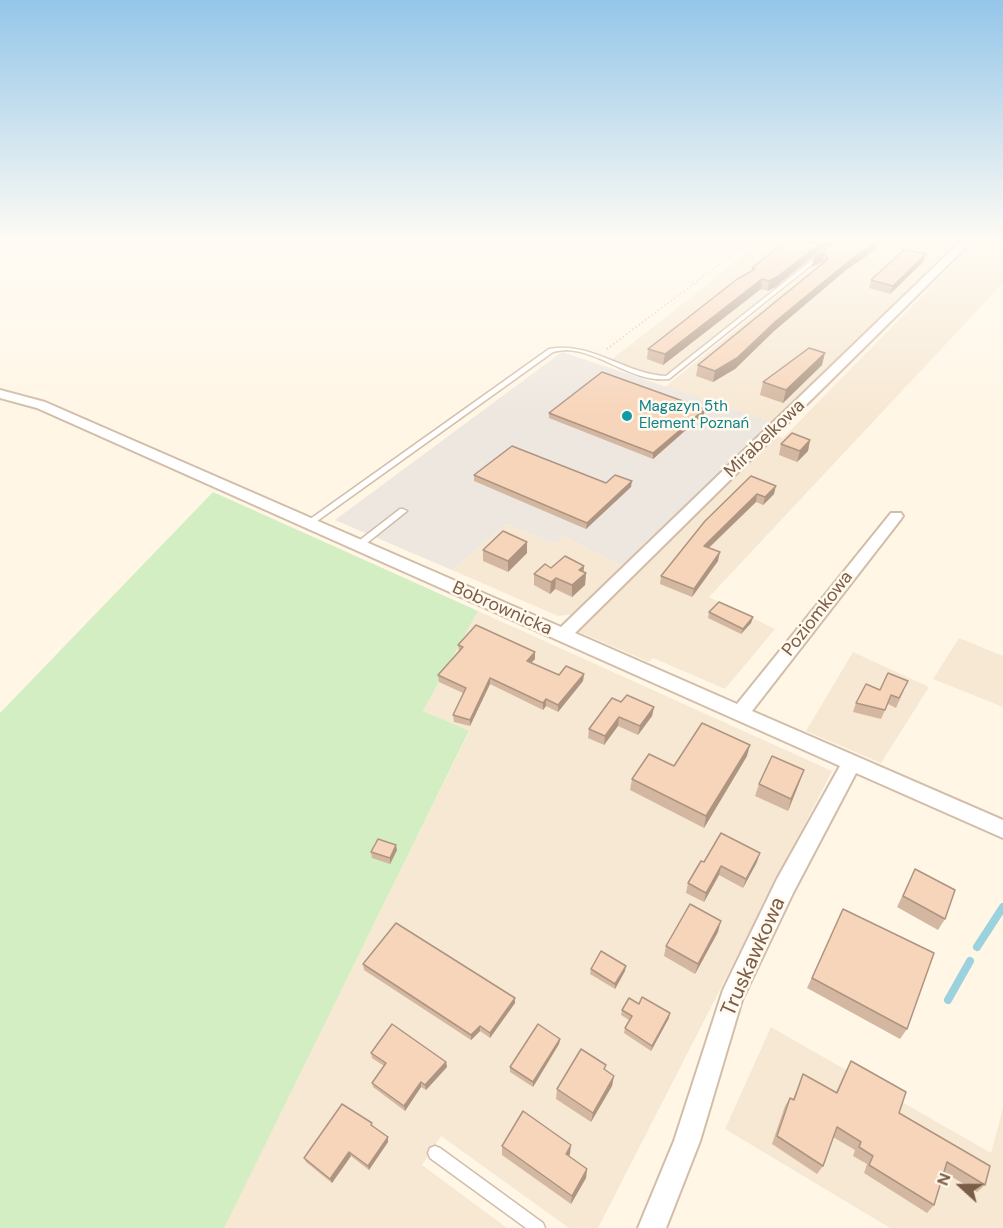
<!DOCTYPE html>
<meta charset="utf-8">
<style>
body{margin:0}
#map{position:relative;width:1003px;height:1228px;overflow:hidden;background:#fff6e6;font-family:"DM Sans",sans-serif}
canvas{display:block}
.north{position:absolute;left:931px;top:1156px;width:60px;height:60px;-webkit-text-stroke:4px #fff9ee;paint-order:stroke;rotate:291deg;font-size:16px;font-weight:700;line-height:24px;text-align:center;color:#7b5c47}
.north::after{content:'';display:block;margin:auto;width:21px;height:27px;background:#7b5c47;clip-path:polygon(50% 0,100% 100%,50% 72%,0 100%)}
</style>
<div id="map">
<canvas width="1003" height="1228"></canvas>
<div class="north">N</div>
</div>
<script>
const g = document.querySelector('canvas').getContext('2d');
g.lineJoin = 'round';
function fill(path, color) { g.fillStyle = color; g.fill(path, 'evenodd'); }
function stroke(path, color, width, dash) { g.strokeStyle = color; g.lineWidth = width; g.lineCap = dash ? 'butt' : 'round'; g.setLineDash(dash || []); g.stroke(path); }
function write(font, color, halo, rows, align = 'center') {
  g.font = font + ' "DM Sans",sans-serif'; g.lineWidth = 5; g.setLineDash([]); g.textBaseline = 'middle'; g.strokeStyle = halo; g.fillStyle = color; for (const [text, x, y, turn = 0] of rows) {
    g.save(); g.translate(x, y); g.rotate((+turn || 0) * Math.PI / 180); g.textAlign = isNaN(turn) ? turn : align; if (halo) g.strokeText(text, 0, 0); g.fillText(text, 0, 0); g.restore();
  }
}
fill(new Path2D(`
 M761,242H832L668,374H654L611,360Z
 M844,242H958L775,423L665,387Z
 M973,244L1003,251V283L709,597L775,629L725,689L653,658L649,662L577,631L777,436L783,438Z
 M506,524L555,544L564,536L624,567L575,614L558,616L452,570Z
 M478,611L832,771L598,1228H569L441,1136L422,1165L507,1228H223L469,732L423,711Z
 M959,638L1003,656V707L933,679Z
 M853,652L929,687L881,763L806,731Z
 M771,1027L991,1153L1003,1108V1228H890L725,1129Z`), '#f7e8d3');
fill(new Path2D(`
 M562,352L775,423L624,567L564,536L555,544L506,524L452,570L335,520Z`), '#eee7e0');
fill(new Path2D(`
 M213,492L478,611L423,711L469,731L224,1228H0V713Z`), '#d2eec2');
stroke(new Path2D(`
 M977,947L1003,907
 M948,1000L970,961`), '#9cd1de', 8);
const service = new Path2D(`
 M835,242H840L669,379C632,383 603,352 567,350C562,350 557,351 553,352L313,524H310L306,522L549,349C592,341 624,374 666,376Z
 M400,509H403L407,511L362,547H356L355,545L356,543Z
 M435,1146L440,1148L543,1223L545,1228H526L430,1158L428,1153L430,1148Z`);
const minor = new Path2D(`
 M960,242H971L575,633L737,704L891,513H901L903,516L901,519L752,711L1003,820V838L856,773L793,893L742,1000L700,1141L666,1228H638L674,1141L723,990L777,879L840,766L37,408L0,398V390L45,402L561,627Z`);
stroke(service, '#d2bda9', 3);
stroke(minor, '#d2bda9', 4);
stroke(new Path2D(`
 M607,349L749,242`), '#ddb89c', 2, [1, 3]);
fill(service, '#fff');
fill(minor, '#fff');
fill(new Path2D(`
 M785,242H831L775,287L768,291L761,289L663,365L647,359L648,349L751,271L752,268Z
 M834,242H878L875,250L846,270L774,331L735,369L713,382L696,376L698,365L823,263L822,262L812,267L814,258Z
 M923,262L890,294L869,288L871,280Z
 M822,365L783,403L760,395L763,382Z
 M549,413L704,414L653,459L549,418Z
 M810,440L808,451L797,462L779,455L781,444Z
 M474,475L606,483L631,487L586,529L474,481Z
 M751,476L774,494L763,505L756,502L709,548L718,561L692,597L660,584L661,576Z
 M483,550L527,553L508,572L483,561Z
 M584,566L583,572L586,573L585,585L572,597L555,589L550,594L534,585V574L551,568Z
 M709,612L753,617L751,623L741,634L708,618Z
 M458,645L535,659L531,663L559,675L584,674L583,681L558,712L546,706L543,710L490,684L470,726L454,722L453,715L463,693L439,682L438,675L459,652Z
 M880,690H904L896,708L888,704L881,719L853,712L856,703Z
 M621,702L654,707L652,716L638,735L618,726L604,745L588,738L589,729Z
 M747,756L704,828L630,790L632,779L674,766Z
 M800,781L788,811L755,796L759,784Z
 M397,850L390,864L372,858L371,852Z
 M704,862H757L743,888L719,875L704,902L686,893L688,883Z
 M915,869L945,919L938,930L897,907Z
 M843,909L907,1029L900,1039L807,988Z
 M718,932L695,974L664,956L666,946Z
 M363,964L515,998V1003L490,1038L480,1031L471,1040L364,970Z
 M591,969L625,971L615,989L590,974Z
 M639,1004L669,1018L651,1051L624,1033L625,1028L629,1020L621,1015L622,1010Z
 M560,1039L559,1044L533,1087L510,1072V1067Z
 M371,1053L446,1062L447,1067L426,1090L421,1087L405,1111L373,1087L372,1083L384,1066L372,1058Z
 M851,1061L899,1113L985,1185L977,1192L944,1172L934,1205L927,1213L864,1173L867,1164L853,1156L855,1150L833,1137L823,1166L817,1174L772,1144L785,1106L790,1098L793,1099L803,1074L836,1092L846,1070Z
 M605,1070L614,1076L612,1086L591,1122L556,1099L557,1089Z
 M373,1127L388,1142L369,1170L351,1156L332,1183L306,1162L304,1158Z
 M502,1146L570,1154L569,1156L587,1169L586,1178L571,1204L502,1155Z`), '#d4b7a0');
fill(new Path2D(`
 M822,242H831L775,287L768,291L769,281Z
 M870,242H878L875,250L846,270L774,331L735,369L713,382L715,371Z
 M824,253L822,262L812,267L814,258Z
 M926,254L923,262L890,294L893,286Z
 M762,279L761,289L663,365L665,354Z
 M825,353L822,365L783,403L786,390Z
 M705,409L704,414L653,459V453Z
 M810,440L808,451L797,462L800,451Z
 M632,481L631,487L586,529L587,523Z
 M776,486L774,494L763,505L765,497Z
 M757,494L756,502L702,554L704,546Z
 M527,542V553L508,572V561Z
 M720,552L718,561L692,597L694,589Z
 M584,566L583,576L586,573L585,585L572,597V585L579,570Z
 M556,578L555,589L550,594L551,582Z
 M753,617L751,623L741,634L743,629Z
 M535,652V659L527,667V661Z
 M584,674L583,681L558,712V705Z
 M490,678V684L470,726V720Z
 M546,699V706L543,710V703Z
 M654,707L652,716L638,735L640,726Z
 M619,717L618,726L604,745L605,736Z
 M750,745L747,756L704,828L706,816Z
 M804,770L800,781L788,811L791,799Z
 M396,845L397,850L390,864V858Z
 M760,853L757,862L743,888L746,879Z
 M721,866L719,875L704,902L706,893Z
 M721,921L718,932L695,974L698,964Z
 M626,966L625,971L615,989V984Z
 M515,998V1003L490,1038V1033Z
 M670,1013L669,1018L651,1051L652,1046Z
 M480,1026V1031L471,1040V1035Z
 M560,1039L559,1044L533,1087V1082Z
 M446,1062L447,1067L426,1090L425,1085Z
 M614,1076L612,1086L591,1122L593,1113Z
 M421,1082V1087L405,1111L404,1106Z
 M388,1137V1142L369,1170L368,1166Z
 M571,1145L570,1154L565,1163L566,1154Z
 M349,1152L351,1156L332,1183L330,1179Z
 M587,1169L586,1178L571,1204L572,1196Z`), '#ad9582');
const building = new Path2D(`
 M785,242H822L777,277L769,281L762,279L665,354L648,349L736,280L755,269L752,268Z
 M834,242H876L849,261L776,321L737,358L715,371L698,365L828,259L824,253L814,258Z
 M905,249L926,254L893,286L871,280Z
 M809,348L825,353L786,390L763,382Z
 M602,372L705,409L653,453L549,413Z
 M792,433L810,440L800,451L781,444Z
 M512,446L606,483L615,475L632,481L587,523L474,475Z
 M751,476L776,486L765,497L757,494L704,546L720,552L694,589L661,576L705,521Z
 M503,531L527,542L508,561L483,550Z
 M565,556L584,566L579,570L586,573L572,585L556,578L551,582L534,574L545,564L551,568Z
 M719,602L753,617L743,629L709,612Z
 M476,625L535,652L527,661L559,675L566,666L584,674L558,705L546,699L543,703L490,678L470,720L453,715L466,688L438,675L463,647L458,645Z
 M888,673L908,681L899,698L891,695L885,710L856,703L866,684L880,690Z
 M627,695L654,707L640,726L619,717L605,736L589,729L612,698L621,702Z
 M702,723L750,745L706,816L632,779L649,754L674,766Z
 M772,756L804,770L791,799L759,784Z
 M721,833L760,853L746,879L721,866L706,893L688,883L701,861L704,862Z
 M378,839L396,845L390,858L371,852Z
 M915,869L955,890L945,919L903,896Z
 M690,904L721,921L698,964L666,946Z
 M843,909L934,953L907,1029L812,978Z
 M396,923L515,998L490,1033L480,1026L471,1035L363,964Z
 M601,951L626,966L615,984L591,969Z
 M642,997L670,1013L652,1046L625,1028L632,1016L622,1010L629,998L639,1004Z
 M392,1024L446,1062L425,1085L421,1082L404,1106L372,1083L386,1063L371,1053Z
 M538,1024L560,1039L533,1082L510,1067Z
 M581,1049L606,1065L604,1069L614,1076L593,1113L557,1089Z
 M851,1061L906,1092L899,1113L990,1166L985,1185L947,1162L934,1205L869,1165L873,1156L859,1147L861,1142L837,1127L823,1166L777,1136L790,1098L794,1100L803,1074L837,1093Z
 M342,1104L372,1123L371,1125L388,1137L368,1166L349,1152L330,1179L304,1158Z
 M523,1111L571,1145L566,1154L587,1169L572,1196L502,1146Z`);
fill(building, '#f7d5ba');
stroke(building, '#ad9582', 1.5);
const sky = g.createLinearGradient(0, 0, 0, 414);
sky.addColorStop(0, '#94c6e9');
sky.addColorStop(0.58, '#fffbf4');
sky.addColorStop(1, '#fffbf400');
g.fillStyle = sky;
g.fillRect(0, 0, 1003, 414);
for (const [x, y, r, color] of [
 [627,416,6,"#0f9aa8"]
]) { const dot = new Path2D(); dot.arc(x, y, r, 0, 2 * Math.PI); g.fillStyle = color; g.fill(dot); stroke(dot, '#fff9ee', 2); }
write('15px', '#0d838f', '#fff9ee', [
 ["Magazyn 5th",639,407],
 ["Element Poznań",639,424]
], 'left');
write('18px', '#7b5c47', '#fff9ee', [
 ["Mirabelkowa",765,439,-44],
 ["Bobrownicka",502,609,24],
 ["Poziomkowa",818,614,-52]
]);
write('21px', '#7b5c47', '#fff9ee', [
 ["Truskawkowa",754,957,-66]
]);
</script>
